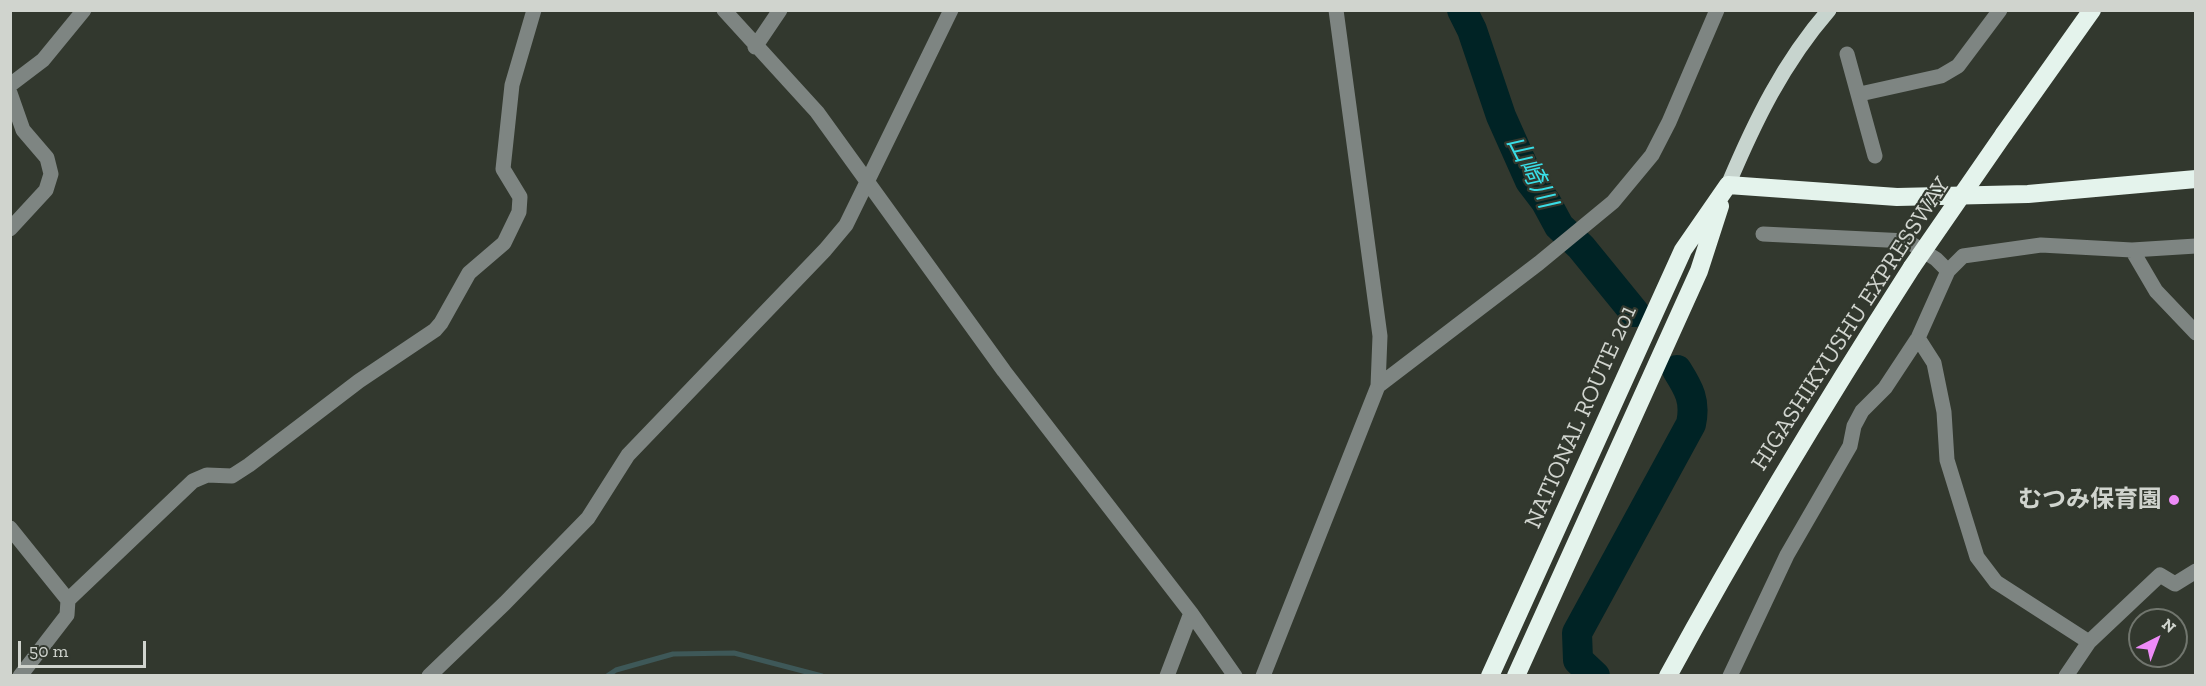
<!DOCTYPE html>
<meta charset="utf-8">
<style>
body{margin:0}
#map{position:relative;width:2206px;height:686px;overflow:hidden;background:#32382e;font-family:"Zilla Slab",serif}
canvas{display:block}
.frame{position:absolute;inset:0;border:12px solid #d0d4ce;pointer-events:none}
.north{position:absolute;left:2128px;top:608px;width:60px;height:60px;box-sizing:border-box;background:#32382e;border:2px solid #71766e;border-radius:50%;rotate:42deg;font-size:16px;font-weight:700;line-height:24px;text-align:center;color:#d0d4ce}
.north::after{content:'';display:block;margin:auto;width:21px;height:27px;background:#ee8bf8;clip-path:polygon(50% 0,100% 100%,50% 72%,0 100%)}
.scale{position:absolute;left:18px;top:641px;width:128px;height:27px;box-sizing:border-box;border:3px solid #d0d4ce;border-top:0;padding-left:8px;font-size:18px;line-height:21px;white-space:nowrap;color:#d0d4ce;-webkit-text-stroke:4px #32382e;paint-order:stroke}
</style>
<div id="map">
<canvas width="2206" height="686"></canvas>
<div class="frame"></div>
<div class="north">N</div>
<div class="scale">50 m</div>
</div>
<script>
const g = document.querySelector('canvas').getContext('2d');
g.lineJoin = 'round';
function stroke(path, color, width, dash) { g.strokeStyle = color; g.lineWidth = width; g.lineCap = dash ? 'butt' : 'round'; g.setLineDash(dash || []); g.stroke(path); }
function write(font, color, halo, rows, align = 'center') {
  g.font = font + ' "Zilla Slab","Noto Sans JP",serif'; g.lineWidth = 4.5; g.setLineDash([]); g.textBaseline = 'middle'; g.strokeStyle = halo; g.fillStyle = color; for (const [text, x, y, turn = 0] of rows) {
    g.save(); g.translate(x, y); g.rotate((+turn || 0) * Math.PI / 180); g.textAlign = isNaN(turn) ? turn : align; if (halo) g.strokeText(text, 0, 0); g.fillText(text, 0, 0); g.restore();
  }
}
stroke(new Path2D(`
 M607,676L616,670L673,654L734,653L822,676`), '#3e5858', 5);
stroke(new Path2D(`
 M1462,10L1472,30L1501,116L1530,181L1546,202L1559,226L1581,247L1634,312
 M1595,676L1578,660L1577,633L1691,424C1696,401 1689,389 1677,370`), '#002325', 30);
stroke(new Path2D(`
 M724,10L817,112L1004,371L1191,613L1235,676
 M755,47L780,10
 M1847,54L1875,156
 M10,85L43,60L84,10
 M10,93L23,130L47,158L51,174L46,190L10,229
 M1860,94L1941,76L1958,66L2000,10
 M1763,234L1907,241L1936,259L1948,271
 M2132,250L2156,291L2196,333
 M1918,338L1934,363L1944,412L1947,460L1977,557L1996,582L2089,642
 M1378,386L1539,263L1613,202L1652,155L1669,122L1717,10
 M10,528L68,600L67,615L20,676
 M68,600L193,481L207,475L232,476L249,465L359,381L435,330L441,323L469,273L504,243L519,212L520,197L503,169L512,85L534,10
 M429,676L505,603L588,518L628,455L825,250L846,225L951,10
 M1167,676L1191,613
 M1263,676L1378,386L1380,336L1336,10
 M1730,676L1787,555L1850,446L1854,426L1862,411L1885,388L1918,338L1948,271L1963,256L2041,245L2132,250L2196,246
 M2066,676L2089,642L2160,575L2175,584L2196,571`), '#7e8582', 15);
stroke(new Path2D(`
 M1728,185C1755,121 1783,63 1829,10`), '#c7d4ce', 15);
stroke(new Path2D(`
 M2004,134L2092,10
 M1728,185L1897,197L2028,194L2196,179
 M1490,676L1683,250L1728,185
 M1516,676L1699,271L1720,206
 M1668,676C1744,536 1826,401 1912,267`), '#e4f3ec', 18);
stroke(new Path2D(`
 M1912,267L2004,134`), '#e4f3ec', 18);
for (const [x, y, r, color] of [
 [2174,500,6,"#ee8bf8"]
]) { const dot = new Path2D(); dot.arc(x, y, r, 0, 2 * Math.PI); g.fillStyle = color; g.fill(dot); stroke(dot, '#32382e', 2); }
write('24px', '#d0d4ce', '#32382e', [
 ["HIGASHIKYUSHU EXPRESSWAY",1851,324,-57],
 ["NATIONAL ROUTE 201",1581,417,-66]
]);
write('bold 24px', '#d0d4ce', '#32382e', [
 ["むつみ保育園",2162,500]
], 'right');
write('italic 26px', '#39dee7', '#32382e', [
 ["山崎川",1531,172,63]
]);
</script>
